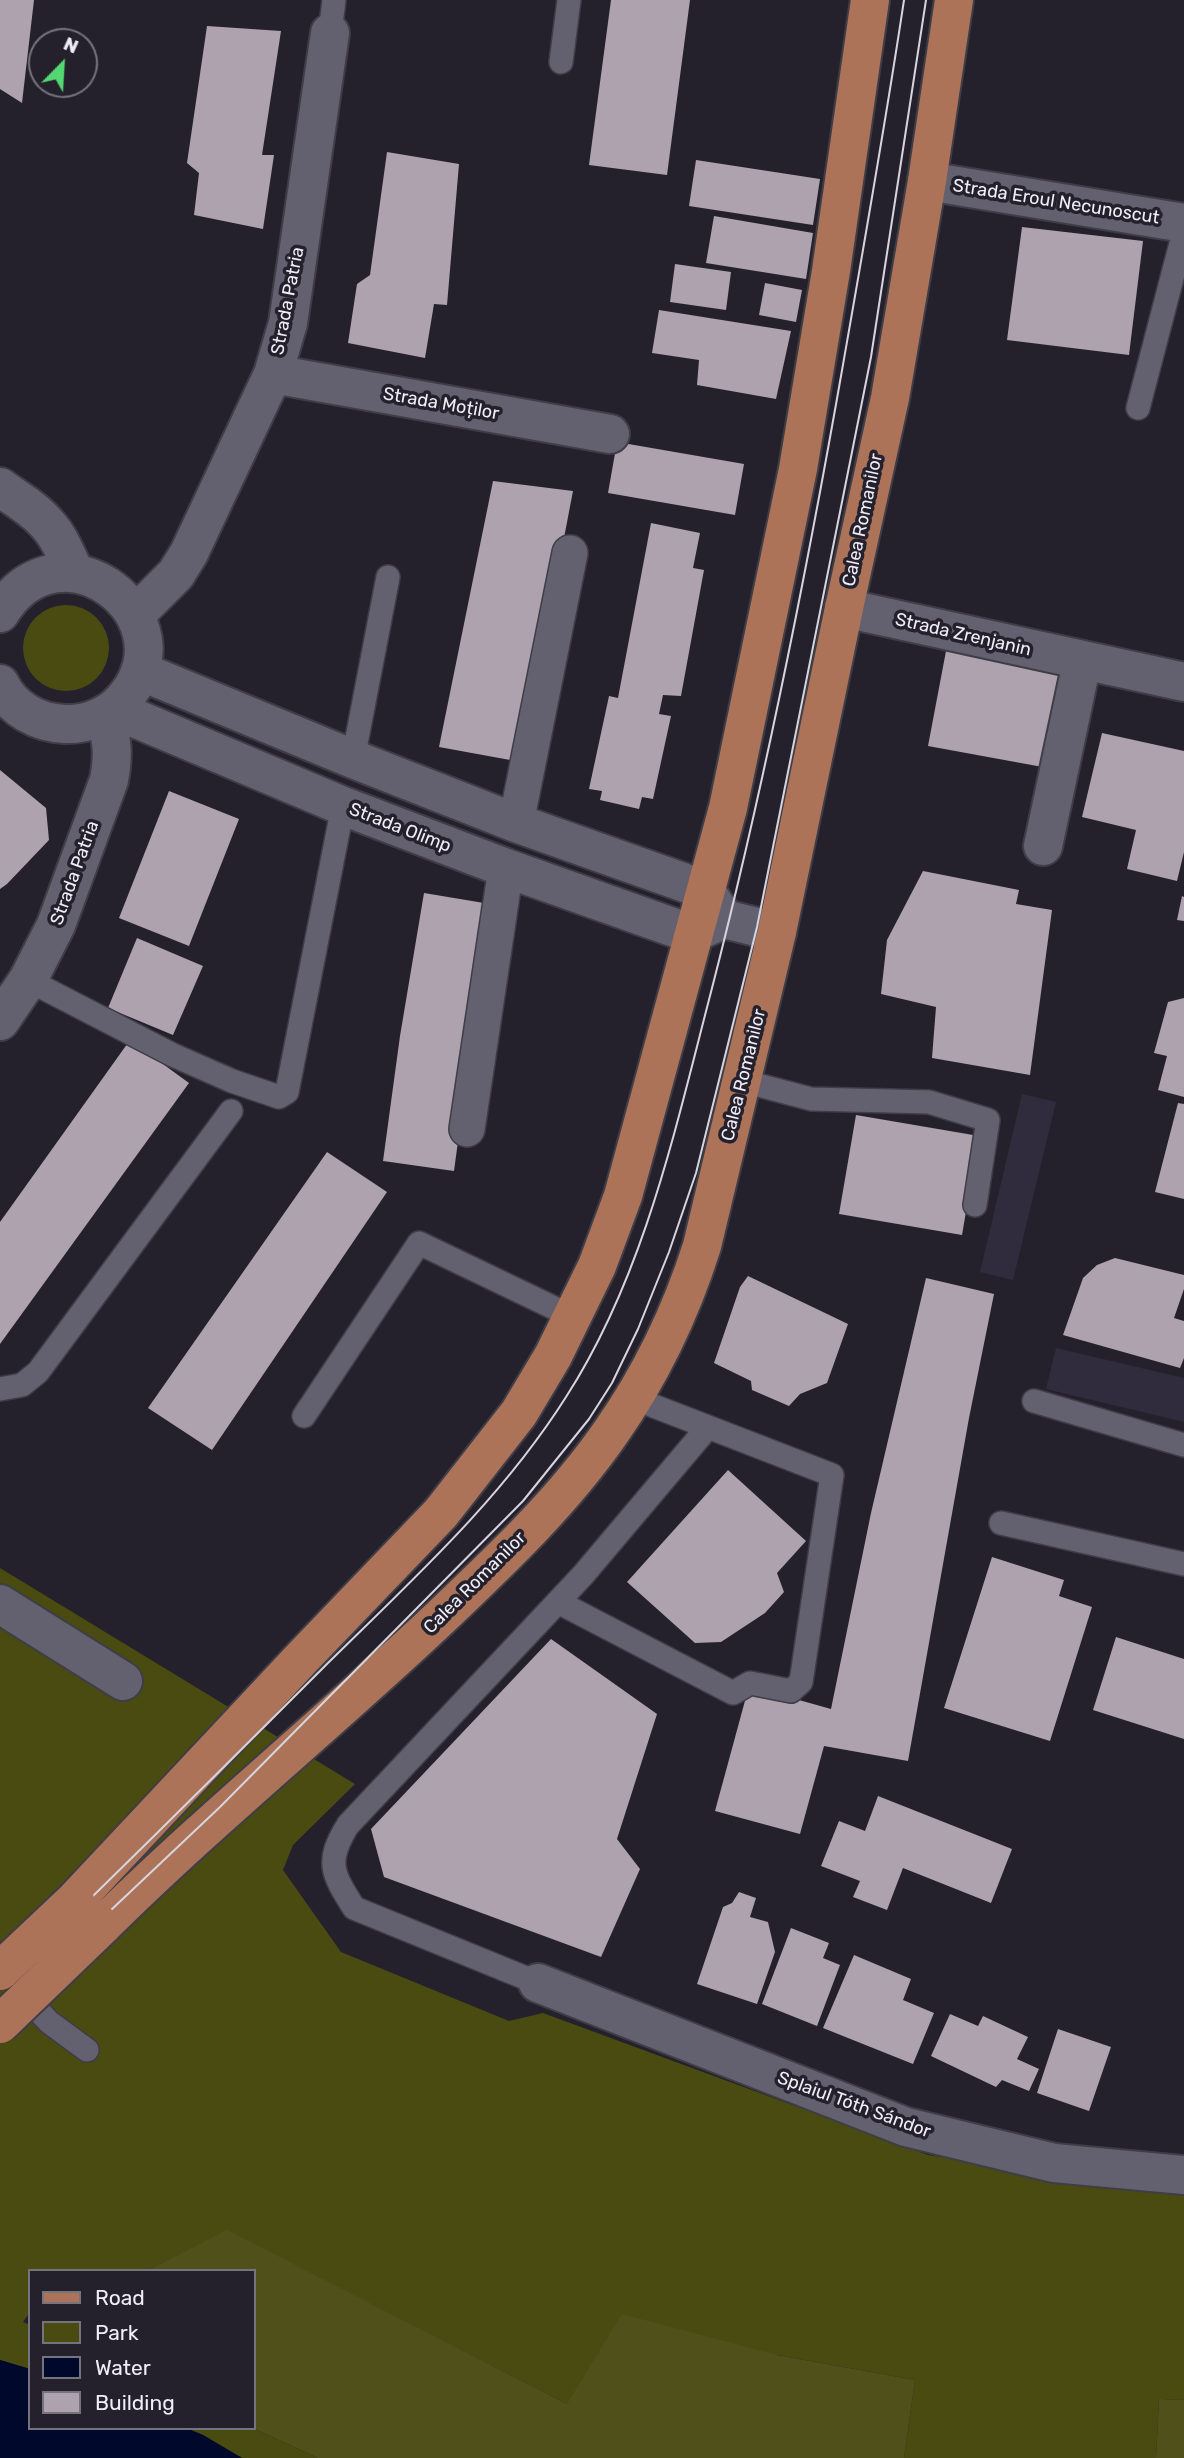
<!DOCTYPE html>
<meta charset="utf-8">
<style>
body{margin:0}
#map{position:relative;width:1184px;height:2458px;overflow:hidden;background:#24212d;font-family:Rubik,sans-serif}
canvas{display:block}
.legend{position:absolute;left:28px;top:2269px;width:228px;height:161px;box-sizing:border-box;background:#24212d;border:2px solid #75737d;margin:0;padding:9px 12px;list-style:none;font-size:21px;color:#efeef6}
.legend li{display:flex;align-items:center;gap:14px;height:35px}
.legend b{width:35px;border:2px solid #75737d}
.north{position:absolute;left:28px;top:28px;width:70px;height:70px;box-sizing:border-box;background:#24212d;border:2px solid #75737d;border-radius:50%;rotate:24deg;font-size:19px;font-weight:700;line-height:28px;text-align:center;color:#efeef6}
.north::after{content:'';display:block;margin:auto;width:24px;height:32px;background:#54d672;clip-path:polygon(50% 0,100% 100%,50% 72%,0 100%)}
</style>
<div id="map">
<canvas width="1184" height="2458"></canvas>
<ul class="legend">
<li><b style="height:9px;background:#ac7359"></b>Road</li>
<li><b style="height:19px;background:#494b11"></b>Park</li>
<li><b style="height:19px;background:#00082c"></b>Water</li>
<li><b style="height:19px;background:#aea2af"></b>Building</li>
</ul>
<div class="north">N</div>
</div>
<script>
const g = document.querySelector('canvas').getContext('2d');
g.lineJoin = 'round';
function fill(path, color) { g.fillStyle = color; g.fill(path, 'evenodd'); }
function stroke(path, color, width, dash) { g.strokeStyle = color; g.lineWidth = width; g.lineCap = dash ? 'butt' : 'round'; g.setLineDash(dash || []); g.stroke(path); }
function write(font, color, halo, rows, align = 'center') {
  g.font = font + ' Rubik,sans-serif'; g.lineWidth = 7; g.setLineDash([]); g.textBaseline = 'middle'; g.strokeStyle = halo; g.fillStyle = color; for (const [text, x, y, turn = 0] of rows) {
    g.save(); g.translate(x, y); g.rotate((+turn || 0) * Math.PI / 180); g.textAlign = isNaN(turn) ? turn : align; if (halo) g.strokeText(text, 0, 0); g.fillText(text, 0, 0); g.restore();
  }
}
fill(new Path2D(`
 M1022,1094L1056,1102L1013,1280L980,1272Z
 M1056,1348L1184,1378V1422L1046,1389Z`), '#302c3d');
fill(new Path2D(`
 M23 648a43 43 0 1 1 86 0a43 43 0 1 1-86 0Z
 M0,1568L355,1784L293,1845L283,1870L341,1952L509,2021L543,2013L928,2155L1184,2193V2400L1159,2399L1156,2458H904L915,2380L777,2355L567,2404L227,2231L146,2271H30V2312L23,2322L30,2325V2369L0,2360Z
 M186,2428H253L318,2458H242L203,2435Z`), '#494b11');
fill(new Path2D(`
 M227,2230L567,2404L622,2314L777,2355L915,2380L904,2458H318L253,2428L254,2271H146Z
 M1159,2399L1184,2400V2458H1156Z`), '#50511a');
fill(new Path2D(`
 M0,2360L30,2369V2428H186L203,2435L242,2458H0Z`), '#00082c');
fill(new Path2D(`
 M0,0H34L22,103L0,89Z
 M611,0H690L667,175L589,165Z
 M207,26L281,31L262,155H274L263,229L194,215L199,173L187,163Z
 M387,152L459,164L447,305L434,304L425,358L348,343L357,284L370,275Z
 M696,160L820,179L813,225L689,206Z
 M714,216L813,233L806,279L706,263Z
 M1022,227L1143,241L1129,355L1007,340Z
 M675,264L731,272L726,310L670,302Z
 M765,283L802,290L796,322L759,315Z
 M659,310L791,331L776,399L697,385L699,360L652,353Z
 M617,442L744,464L735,515L608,493Z
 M493,481L573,491L521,762L439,747Z
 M651,523L700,533L693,568L704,570L681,696L663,695L659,714L671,716L653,799L642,797L639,809L600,800L602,791L589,789L609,696L618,698Z
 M946,651L1065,674L1048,768L928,746Z
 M1102,733L1184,751V852L1177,881L1127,869L1136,830L1082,817Z
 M0,770L46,808L49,840L7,884L0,889Z
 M169,791L239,819L189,946L119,918Z
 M923,871L1019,890L1016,904L1052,910L1030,1075L932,1058L936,1007L881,994L887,940Z
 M424,893L490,904L454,1171L383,1161L400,1036Z
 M1182,896L1184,897V921L1177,920Z
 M137,938L203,966L173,1035L108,1008Z
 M1184,998V1097L1158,1090L1167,1056L1154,1053L1168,1002Z
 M130,1040L189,1083L0,1344V1222Z
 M1178,1103L1184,1104V1199L1155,1192Z
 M856,1115L979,1136L962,1235L839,1214Z
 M327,1152L387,1192L212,1450L148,1408Z
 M1115,1258L1184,1275V1289L1174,1318L1184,1321V1358L1180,1368L1063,1335L1083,1278L1097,1265Z
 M748,1276L848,1324L827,1383L800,1394L789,1406L752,1390L751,1381L714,1363L740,1287Z
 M926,1278L994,1294L969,1418L908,1761L824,1746L800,1834L715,1811L749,1686L831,1709L871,1513Z
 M728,1470L806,1541L777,1573L784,1592L765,1613L721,1642L695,1643L627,1582Z
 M992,1557L1064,1580L1059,1596L1092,1607L1050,1741L944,1708Z
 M1116,1637L1184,1659V1739L1093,1710Z
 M551,1639L657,1714L617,1839L640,1869L601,1957L384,1877L371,1829Z
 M878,1796L1012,1849L991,1903L903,1868L887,1910L853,1897L860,1881L821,1866L839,1821L865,1831Z
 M739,1892L756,1898L750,1917L768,1922L775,1952L757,2004L697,1984L723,1907L732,1903Z
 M791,1928L829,1943L823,1958L840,1965L817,2026L762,2004Z
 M854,1955L911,1979L903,2000L934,2013L913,2064L823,2028Z
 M950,2014L978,2026L983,2016L1028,2037L1017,2059L1039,2069L1029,2091L1002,2080L996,2087L931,2056Z
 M1058,2029L1111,2047L1089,2111L1037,2093Z`), '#aea2af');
const service = new Path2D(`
 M330,33L334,0
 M561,62L569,0
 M1138,408L1184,232
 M353,759L388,577
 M28,980L173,1055L232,1081L279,1097L287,1092L343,806
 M743,1081L811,1099L929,1102L988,1120L975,1205
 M0,1389L22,1385L38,1372L231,1111
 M1034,1401L1184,1445
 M304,1416L419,1243L573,1317
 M1001,1523L1184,1564
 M558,1602L733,1693L750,1683L791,1691L801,1682L832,1475L633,1398
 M538,1983L354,1908C332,1873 325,1862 348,1825L583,1575L708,1427
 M19,1990L49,2022L87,2050`);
const pedestrian = new Path2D(`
 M516,823L570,553
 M467,1129L506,868`);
const minor = new Path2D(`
 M927,181L1184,223
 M273,374L610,434
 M0,487C16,499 35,509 48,525C60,538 67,557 75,573
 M844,608L1184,682
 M0,613C61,514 195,619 123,700C109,716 86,725 65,724C38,723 12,709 0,684
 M135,615L176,574L189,553L273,374L288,323L330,33
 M140,671L353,759L516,823L705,890L723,917
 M113,709L343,806L506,868L692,934L724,919L777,932
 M1043,846L1082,662
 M0,1021L28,980L56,925L109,780C114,754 112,740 105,715
 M0,1604L123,1681
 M538,1983L906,2127L1054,2163L1184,2175`);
const primary = new Path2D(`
 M75,1900L301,1659L441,1513L519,1413L553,1356L597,1266L623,1196L728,808L798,469L831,271L870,0
 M102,1926C211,1818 331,1721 443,1615C503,1558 564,1500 611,1432C651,1375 681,1312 702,1246L777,932L844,608L890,398L927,181L954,0`);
stroke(service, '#3f3d46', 26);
stroke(pedestrian, '#3f3d46', 38);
stroke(minor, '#3f3d46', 42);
stroke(primary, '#3f3d46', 42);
stroke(service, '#63616f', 23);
stroke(pedestrian, '#63616f', 35);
stroke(minor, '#63616f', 38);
stroke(primary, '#ac7359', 38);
stroke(new Path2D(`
 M0,1986C110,1881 217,1774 324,1667C410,1582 501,1500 566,1397C644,1276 675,1130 711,992C765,783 807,571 844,359C865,239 886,120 904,0
 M0,2015L220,1807L523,1501L589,1419L612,1383L638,1329L669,1252L696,1173L757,927L871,357L926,0`), '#d6d5dd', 2);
const primaryBridge = new Path2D(`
 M0,1971L75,1900
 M0,2024L102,1926`);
stroke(primaryBridge, '#3f3d46', 42, []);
stroke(primaryBridge, '#ac7359', 38);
write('18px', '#efeef6', '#24212d', [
 ["Strada Eroul Necunoscut",1056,202,9],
 ["Strada Patria",288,301,-79],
 ["Strada Moților",441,404,10],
 ["Calea Romanilor",863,520,-78],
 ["Strada Zrenjanin",963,635,13],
 ["Strada Olimp",400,828,21],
 ["Strada Patria",75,873,-70],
 ["Calea Romanilor",744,1075,-76],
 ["Calea Romanilor",475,1583,-45],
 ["Splaiul Tóth Sándor",854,2105,20]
]);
</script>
